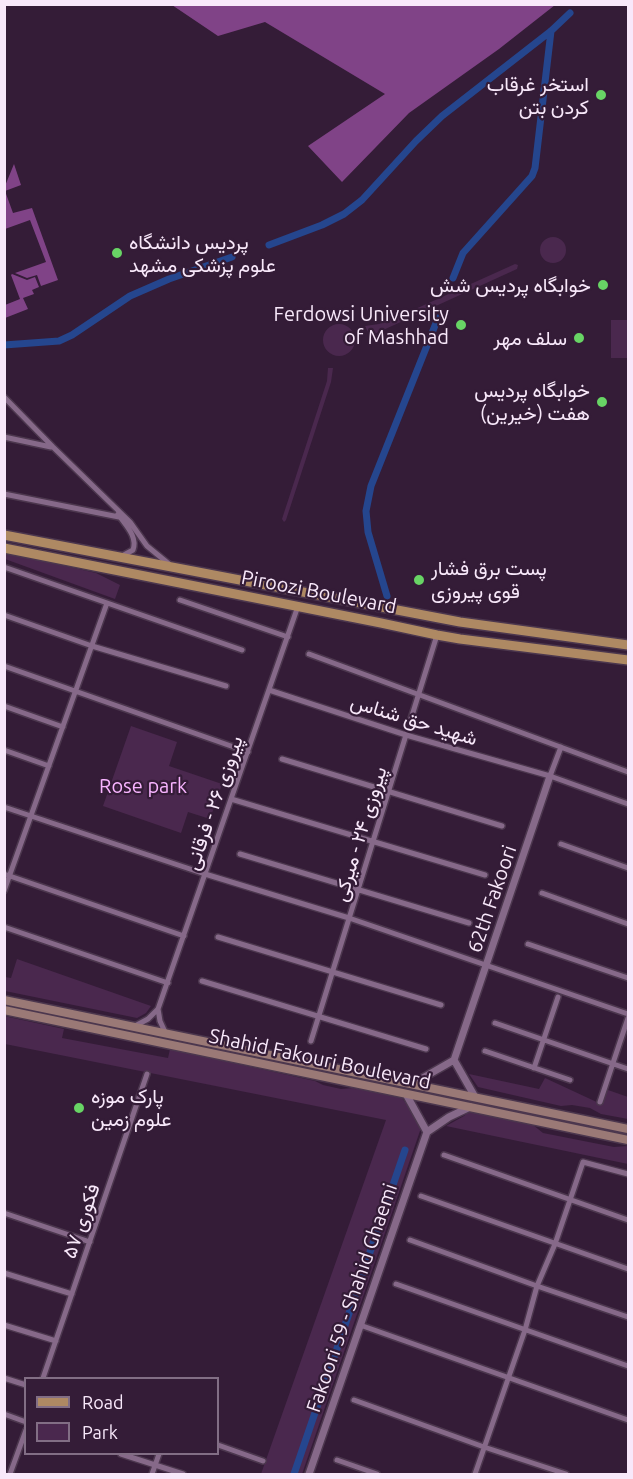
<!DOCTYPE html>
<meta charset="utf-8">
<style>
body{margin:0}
#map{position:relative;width:633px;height:1479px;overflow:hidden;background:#341c37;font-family:Ubuntu,sans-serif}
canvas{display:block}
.frame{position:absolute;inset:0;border:6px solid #f8e8fa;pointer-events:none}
.legend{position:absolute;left:24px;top:1377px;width:195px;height:78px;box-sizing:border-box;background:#341c37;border:2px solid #826e85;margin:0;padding:8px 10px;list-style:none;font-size:18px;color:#f8e8fa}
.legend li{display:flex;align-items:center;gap:12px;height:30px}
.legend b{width:30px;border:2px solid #826e85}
</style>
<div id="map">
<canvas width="633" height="1479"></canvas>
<div class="frame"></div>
<ul class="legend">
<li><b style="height:8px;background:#ae8963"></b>Road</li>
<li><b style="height:16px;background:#4a284e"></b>Park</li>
</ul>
</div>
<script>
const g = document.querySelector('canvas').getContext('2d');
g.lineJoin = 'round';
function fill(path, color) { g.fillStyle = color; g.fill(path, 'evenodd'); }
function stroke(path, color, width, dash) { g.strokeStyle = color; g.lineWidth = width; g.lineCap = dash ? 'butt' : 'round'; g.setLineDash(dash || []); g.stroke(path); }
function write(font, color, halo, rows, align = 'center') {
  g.font = font + ' Ubuntu,Vazirmatn,sans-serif'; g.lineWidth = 4.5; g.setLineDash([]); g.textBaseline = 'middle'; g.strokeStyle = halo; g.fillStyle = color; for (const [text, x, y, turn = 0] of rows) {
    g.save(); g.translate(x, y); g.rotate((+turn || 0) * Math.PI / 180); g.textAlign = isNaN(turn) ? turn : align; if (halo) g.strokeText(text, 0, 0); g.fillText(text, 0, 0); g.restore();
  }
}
fill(new Path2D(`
 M540 250a13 13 0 1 1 26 0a13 13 0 1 1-26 0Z
 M515,264L518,265L517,269L370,336L365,326L379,324L391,320Z
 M611,320H628V358H611Z
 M323 340a16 16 0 1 1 32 0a16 16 0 1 1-32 0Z
 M328,368H333L331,382L286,520L284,522L282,519L327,381Z
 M5,552L96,573L120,585L115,599L5,559Z
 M131,726L177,742L169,766L222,784L210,819L188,812L181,833L103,806Z
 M17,959L151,1006L146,1013L137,1018L5,991V977L11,978Z
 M4,1016L64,1029L62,1038L168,1058L170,1049L315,1081L323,1085L341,1089L353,1088L402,1098L411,1110L421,1128L302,1474H261L386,1120L5,1044Z
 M469,1074L539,1089L545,1078L601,1104L608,1090L628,1097V1119L601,1114L590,1108L572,1105L561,1106L478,1087Z
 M470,1110L533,1125L543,1133L614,1147L628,1146V1164L446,1126L464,1116Z`), '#4a284e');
fill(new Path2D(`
 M172,5H555L499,49L409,113L342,182L308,146L385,94L265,22L218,36Z
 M14,164L21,185L5,191L13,213L32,208L58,280L41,286L37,275L27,278L15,273L46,262L30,220L5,229V186Z
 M12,274L27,280L35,277L39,287L32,290L34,294L23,298L28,309L5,318V305L20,299L11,275Z`), '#804387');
stroke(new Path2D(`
 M269,245L322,225L344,214L362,200L416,141L442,116L551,31L570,13
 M453,278L463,253L532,176L535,168L551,31
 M4,345L59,341L72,335L130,296L169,279L232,257
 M387,596L368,532L366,511L371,486L438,318
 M294,1474L405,1150`), '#25468e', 7);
const minor = new Path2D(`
 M4,397L53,447L130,522L147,546L169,564
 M4,437L51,447
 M4,494L119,517
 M118,514C125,525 138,536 133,550L122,556
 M4,567L242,650
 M180,600L288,637
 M4,615L92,646L226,686
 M309,654L628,772
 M4,666L248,752
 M269,690L406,735L550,776L628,804
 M4,706L63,727
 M4,750L49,766
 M282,759L502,826
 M550,776L561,747
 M231,799L485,875
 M4,807L205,874L349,918L628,1014
 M561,844L628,868
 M240,854L469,923
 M4,874L184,936
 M4,891L107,603
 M542,893L628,924
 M4,927L168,983
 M218,937L441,1005
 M528,944L628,978
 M202,981L426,1049
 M495,1023L628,1069
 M135,1026L148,1019L158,1009
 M165,1032L160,1021L158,1009L298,606
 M311,1041L437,635
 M485,1051L570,1080
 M534,1068L558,997
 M600,1102L628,1018
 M444,1155L628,1220
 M421,1196L628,1269
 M4,1213L90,1242
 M410,1240L537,1286L628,1317
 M4,1273L72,1294
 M396,1284L628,1366
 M4,1325L56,1341
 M360,1325L628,1420
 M4,1378L26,1385
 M43,1378L147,1074
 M354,1400L484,1447L566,1474
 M4,1414L26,1422
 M218,1445L263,1461
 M121,1454L183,1474
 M337,1460L377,1474
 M10,1474L26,1430
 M152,1474L159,1454
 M475,1474L525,1330L537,1286L555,1244L583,1162L628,1174`);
const tertiary = new Path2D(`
 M454,1060L550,776
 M454,1060L475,1097
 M414,1083L454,1060
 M406,1094L427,1132
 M427,1132L449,1117L470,1107
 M309,1474L427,1132`);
const secondary = new Path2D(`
 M4,1000L628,1129
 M4,1010L628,1140`);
const primary = new Path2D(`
 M4,535L460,622L628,645
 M4,548L381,623L437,635L460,639L628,660`);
stroke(minor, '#4c374e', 8);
stroke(tertiary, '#4c374e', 10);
stroke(secondary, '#4c374e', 11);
stroke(primary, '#4c374e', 12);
stroke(minor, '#866989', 5);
stroke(tertiary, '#866989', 7);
stroke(secondary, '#9a7976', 8);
stroke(primary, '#ae8963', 9);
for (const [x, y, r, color] of [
 [601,95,6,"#68d465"],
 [117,253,6,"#68d465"],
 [603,285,6,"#68d465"],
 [461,325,6,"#68d465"],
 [579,338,6,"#68d465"],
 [602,402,6,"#68d465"],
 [419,580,6,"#68d465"],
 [79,1108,6,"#68d465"]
]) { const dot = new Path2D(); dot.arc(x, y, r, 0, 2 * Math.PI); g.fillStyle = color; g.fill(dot); stroke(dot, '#341c37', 2); }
write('20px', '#f8e8fa', '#341c37', [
 ["استخر غرقاب",589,84],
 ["کردن بتن",589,107],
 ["پردیس دانشگاه",129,242,"left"],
 ["علوم پزشکی مشهد",129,265,"left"],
 ["خوابگاه پردیس شش",591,285],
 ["Ferdowsi University",449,314],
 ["of Mashhad",449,337],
 ["سلف مهر",567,338],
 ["خوابگاه پردیس",590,390],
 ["هفت (خیرین)",590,413],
 ["پست برق فشار",431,568,"left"],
 ["قوی پیروزی",431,591,"left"],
 ["پارک موزه",91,1096,"left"],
 ["علوم زمین",91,1119,"left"]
], 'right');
write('20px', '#f8e8fa', '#341c37', [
 ["Piroozi Boulevard",319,592,11],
 ["شهید حق شناس",414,720,17],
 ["پیروزی ۲۶ - فرقانی",214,803,-71],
 ["پیروزی ۲۴ - میرکی",360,834,-73],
 ["62th Fakoori",492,899,-71],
 ["Shahid Fakouri Boulevard",320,1059,12],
 ["فکوری ۵۷",81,1221,-71],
 ["Fakoori 59 - Shahid Ghaemi",352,1298,-71]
]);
write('20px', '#f8b4ff', '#341c37', [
 ["Rose park",143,786]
]);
</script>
